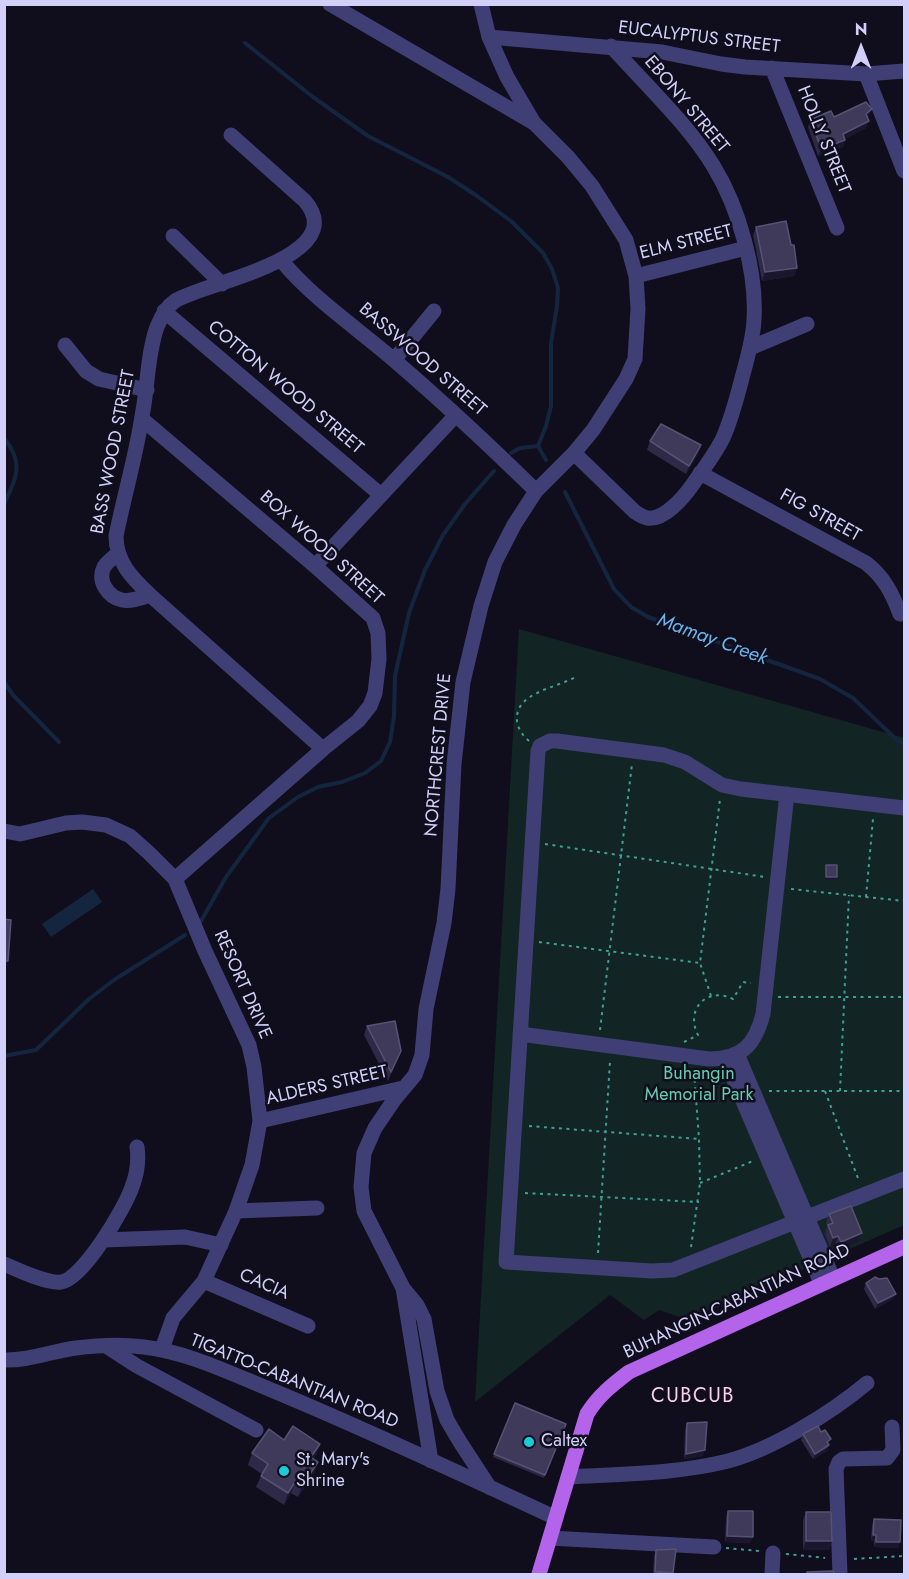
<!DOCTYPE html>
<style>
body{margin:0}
#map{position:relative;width:909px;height:1579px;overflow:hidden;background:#100e1c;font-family:Jost,sans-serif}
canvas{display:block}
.frame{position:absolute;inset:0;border:6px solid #d2cff9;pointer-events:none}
.north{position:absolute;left:831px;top:18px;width:60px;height:60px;-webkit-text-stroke:4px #100e1c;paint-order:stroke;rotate:0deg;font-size:16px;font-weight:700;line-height:24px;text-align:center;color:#d2cff9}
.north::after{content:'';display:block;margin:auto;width:21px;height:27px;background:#d2cff9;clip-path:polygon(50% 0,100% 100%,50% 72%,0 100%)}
</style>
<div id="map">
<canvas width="909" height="1579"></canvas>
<div class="frame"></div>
<div class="north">N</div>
</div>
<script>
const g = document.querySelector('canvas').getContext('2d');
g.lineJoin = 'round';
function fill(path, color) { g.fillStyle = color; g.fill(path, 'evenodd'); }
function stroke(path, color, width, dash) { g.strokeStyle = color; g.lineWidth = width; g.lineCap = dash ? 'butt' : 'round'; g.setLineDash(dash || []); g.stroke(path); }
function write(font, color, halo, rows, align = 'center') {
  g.font = font + ' Jost,sans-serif'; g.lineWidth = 5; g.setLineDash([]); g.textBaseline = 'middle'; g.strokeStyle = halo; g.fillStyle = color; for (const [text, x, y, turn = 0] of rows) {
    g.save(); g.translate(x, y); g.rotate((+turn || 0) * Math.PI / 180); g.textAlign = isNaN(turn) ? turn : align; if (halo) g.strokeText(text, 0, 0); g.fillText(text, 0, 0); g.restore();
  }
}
fill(new Path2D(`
 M519,629L904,738V1225L689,1320L659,1310L644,1320L610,1295L475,1402Z`), '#122524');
fill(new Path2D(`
 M93,889L102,902L51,937L42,924Z`), '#14263f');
stroke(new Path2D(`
 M245,43L313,97L368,136L448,177L477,196L511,221L543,253L552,269L558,288L557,306L551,343V406L546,426L538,446
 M4,438C25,464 16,478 4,504
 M538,446L546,460
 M511,453L520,448L538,446
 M565,492L614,589L631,607L648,617L820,679L853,698L898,741L904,744
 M4,565V593
 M4,682L13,695L59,742
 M201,921L226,877L269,818L298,797L318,787L342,782L365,773L381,761L390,742L394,716L395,676L409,613L425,570L443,535L465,504L494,471
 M4,1056L36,1050L89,999L114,980L185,935`), '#14263f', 4);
stroke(new Path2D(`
 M529,741C523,736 518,729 517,721C514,692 558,688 577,676
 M545,844L765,877
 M791,889L904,901
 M866,897L873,819
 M539,942L700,963
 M711,996L700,963L720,799
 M778,997H904
 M600,1030L632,764
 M684,1042L698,1035C685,1010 706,986 733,999L743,982L751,983
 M769,1091H904
 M825,1091L859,1181
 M840,1091L849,895
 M529,1126L699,1139
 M700,1183L753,1161
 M525,1193L699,1202
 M691,1247L700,1183L699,1139L694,1071
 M598,1253L610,1061
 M726,1548L759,1551
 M786,1554L825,1558
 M854,1559L904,1556`), '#3ca097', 2, [3, 4.5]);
stroke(new Path2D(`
 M330,4L534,123
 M481,4L489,37L507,77L534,123L568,157L592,186L626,240L636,276L638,309L635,359L626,379L593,430L574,453L536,491L514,525L495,562L481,606L463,682L454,764L448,889L444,923L426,1009L422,1055L415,1075L394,1100L375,1128L364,1153L361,1187L364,1211L403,1288L417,1305L424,1319L437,1391L447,1420L460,1442L490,1488
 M489,37L662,52L721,64L745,67L866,74L904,71
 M772,68L837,228
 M866,74L904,171
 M231,135L305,201C353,258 202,283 175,301C166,307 161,317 157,327C147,355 148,387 142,416C136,456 124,496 116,536C116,562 132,578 150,595L323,749
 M173,236L222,284
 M281,260C313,299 356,327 394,360C443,402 490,446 536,491
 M636,276L746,248
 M164,311L381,495
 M65,345L86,371L99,379L147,390
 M750,348L807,324
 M394,360L434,311
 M142,419L315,566L373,618L378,633L379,659L375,693L370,706L358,721L323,749L175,879
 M574,453L635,512C638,514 643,517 647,518C664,521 684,497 693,484C703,470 715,454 723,438C731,420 736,401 741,382C746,362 753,341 754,320C757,272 739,208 714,167C688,124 645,84 611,46
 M700,473L866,563C884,577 892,593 900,614
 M117,554C113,558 107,562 104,567C97,581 108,597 122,600C131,602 141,598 150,595
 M315,566L456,415
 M904,808L741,789L722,785L685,762L664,755L557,741H550L540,746L538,751L506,1262L652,1271L673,1270L904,1179
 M4,831L20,834L66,823L82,822L106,825L130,836L149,853L175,879L205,951L249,1045L254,1067L260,1121L252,1165L236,1211L204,1281L173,1318L162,1349
 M520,1034L709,1059C742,1059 755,1045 763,1014L787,794
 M737,1054L833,1278
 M725,1059L821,1283
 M260,1121L403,1088
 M236,1211L317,1208
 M104,1240L185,1237L221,1245
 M4,1264C18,1270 47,1284 61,1282C83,1279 125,1208 132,1187C137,1174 139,1161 137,1147
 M204,1281L308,1326
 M403,1288L431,1461
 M106,1346L137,1366L256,1430
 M4,1360C29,1361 52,1351 76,1348C98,1345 122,1344 144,1347C187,1352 230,1373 269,1389C366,1429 461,1474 556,1518
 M568,1477C621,1474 676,1474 728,1461C773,1449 831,1413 867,1383
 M550,1538L714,1547
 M772,1574L773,1553
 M840,1574L836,1469L839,1462L843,1459L887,1458L893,1450L892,1427`), '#3f3f75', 15);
stroke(new Path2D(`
 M539,1574L587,1414C598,1396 612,1385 629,1372L904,1247`), '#b464eb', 15);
fill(new Path2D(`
 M869,116L867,118L866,128L845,139L843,147L818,156L808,127L811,119L834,117Z
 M756,227L791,245L797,268L794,276L762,281L753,235Z
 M650,441L701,445L698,454L686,474L647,450Z
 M367,1026L401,1051L388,1081L364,1035Z
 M829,1214L862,1233L859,1241L838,1250L835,1245L830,1247L825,1234L827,1226L826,1223Z
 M866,1283L893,1299L875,1309L864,1289Z
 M515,1403L566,1424L544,1478L493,1457Z
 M687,1423L703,1456L684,1459L685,1429Z
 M803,1434L829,1444L827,1451L813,1459L801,1440Z
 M284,1440L320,1444L316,1455L313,1459L318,1462L314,1473L298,1497L291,1493L284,1505L256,1487L262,1474L248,1465L252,1453Z
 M728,1511L750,1543L725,1542L726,1517Z
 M806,1512L832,1541L829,1550H803V1520Z
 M874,1519L900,1542L898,1548L874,1547V1541L871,1540L872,1525Z
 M656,1550L673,1573V1575H653L654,1556Z`), '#2d2947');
fill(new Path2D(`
 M872,109L869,116L863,122L866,114Z
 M869,121L866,128L841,141L845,140L843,147L818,156L821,149L843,134Z
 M797,268L794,276L762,281L765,272Z
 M701,445L698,454L686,474L689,466Z
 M826,877H837L836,879L825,880Z
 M4,961H8L5,969H4Z
 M862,1233L859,1241L838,1250L841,1242Z
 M838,1236L835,1245L830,1247L833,1238Z
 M896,1294L893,1299L875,1309L878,1303Z
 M320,1444L316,1455L307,1469L311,1457Z
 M829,1445L827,1451L813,1459L815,1454Z
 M705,1450L703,1456L684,1459L686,1454Z
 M318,1462L314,1473L298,1497L302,1486Z
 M295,1482L291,1493L284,1505L288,1493Z
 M873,1535H876L874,1541L871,1540Z
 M727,1536L753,1537L750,1543L725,1542Z
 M806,1541H832L829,1550H803Z
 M876,1542H900L898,1548L874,1547Z
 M655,1572L673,1573V1575H655Z`), '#1a162e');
const building = new Path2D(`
 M866,102L872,109L866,114L869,121L843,134L845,140L821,149L811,119L831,111L834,117Z
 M786,221L791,245H794L797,268L765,272L756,227Z
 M661,424L701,445L689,466L650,441Z
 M826,865H837V877H826Z
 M4,919L11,920L8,961H4Z
 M395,1021L401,1051L391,1072L367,1026Z
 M851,1206L862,1233L841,1242L838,1236L833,1238L828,1225L833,1223L829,1214Z
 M875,1277L879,1279L887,1278L896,1294L878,1303L866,1283Z
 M515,1403L566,1424L545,1475L494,1454Z
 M707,1422L705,1450L686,1454L687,1423Z
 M293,1426L320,1444L311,1457L318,1462L302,1486L295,1482L288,1493L261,1476L268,1464L252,1453L269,1429L284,1440Z
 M818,1426L821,1432L825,1430L831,1439L827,1442L829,1445L815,1454L803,1434Z
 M728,1511H753V1537L727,1536Z
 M806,1512H831L832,1541H806Z
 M874,1519L901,1520L900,1542H876V1535H873Z
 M676,1549L673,1573L655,1572L656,1550Z
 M833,1571L835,1575H807V1572Z`);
fill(building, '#3f3a5a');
stroke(building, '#565273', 1.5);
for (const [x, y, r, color] of [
 [529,1442,6,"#1ccbd8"],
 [284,1471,6,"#1ccbd8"]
]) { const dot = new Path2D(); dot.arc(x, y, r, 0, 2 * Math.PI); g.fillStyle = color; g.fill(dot); stroke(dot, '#100e1c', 2); }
write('18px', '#d2cff9', '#100e1c', [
 ["EUCALYPTUS STREET",699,38,7],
 ["EBONY STREET",686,105,50],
 ["HOLLY STREET",823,140,68],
 ["ELM STREET",686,243,-14],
 ["BASSWOOD STREET",422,360,41],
 ["COTTON WOOD STREET",285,388,40],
 ["BASS WOOD STREET",114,452,-79],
 ["FIG STREET",820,516,29],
 ["BOX WOOD STREET",321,548,42],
 ["NORTHCREST DRIVE",439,755,-85],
 ["RESORT DRIVE",242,985,66],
 ["ALDERS STREET",327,1086,-13],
 ["CACIA",264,1285,23],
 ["BUHANGIN-CABANTIAN ROAD",737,1302,-25],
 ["TIGATTO-CABANTIAN ROAD",294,1382,22]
]);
write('18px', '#65ceb1', '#100e1c', [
 ["Buhangin",699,1075],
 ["Memorial Park",699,1096]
]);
write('18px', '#d2cff9', '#100e1c', [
 ["Caltex",541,1442],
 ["St. Mary's",296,1461],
 ["Shrine",296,1482]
], 'left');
write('italic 20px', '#6ab4ec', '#100e1c', [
 ["Mamay Creek",712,640,20]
]);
g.letterSpacing = '1.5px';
write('20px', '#f9d1ec', '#100e1c', [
 ["CUBCUB",693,1397]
]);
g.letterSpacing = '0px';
</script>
